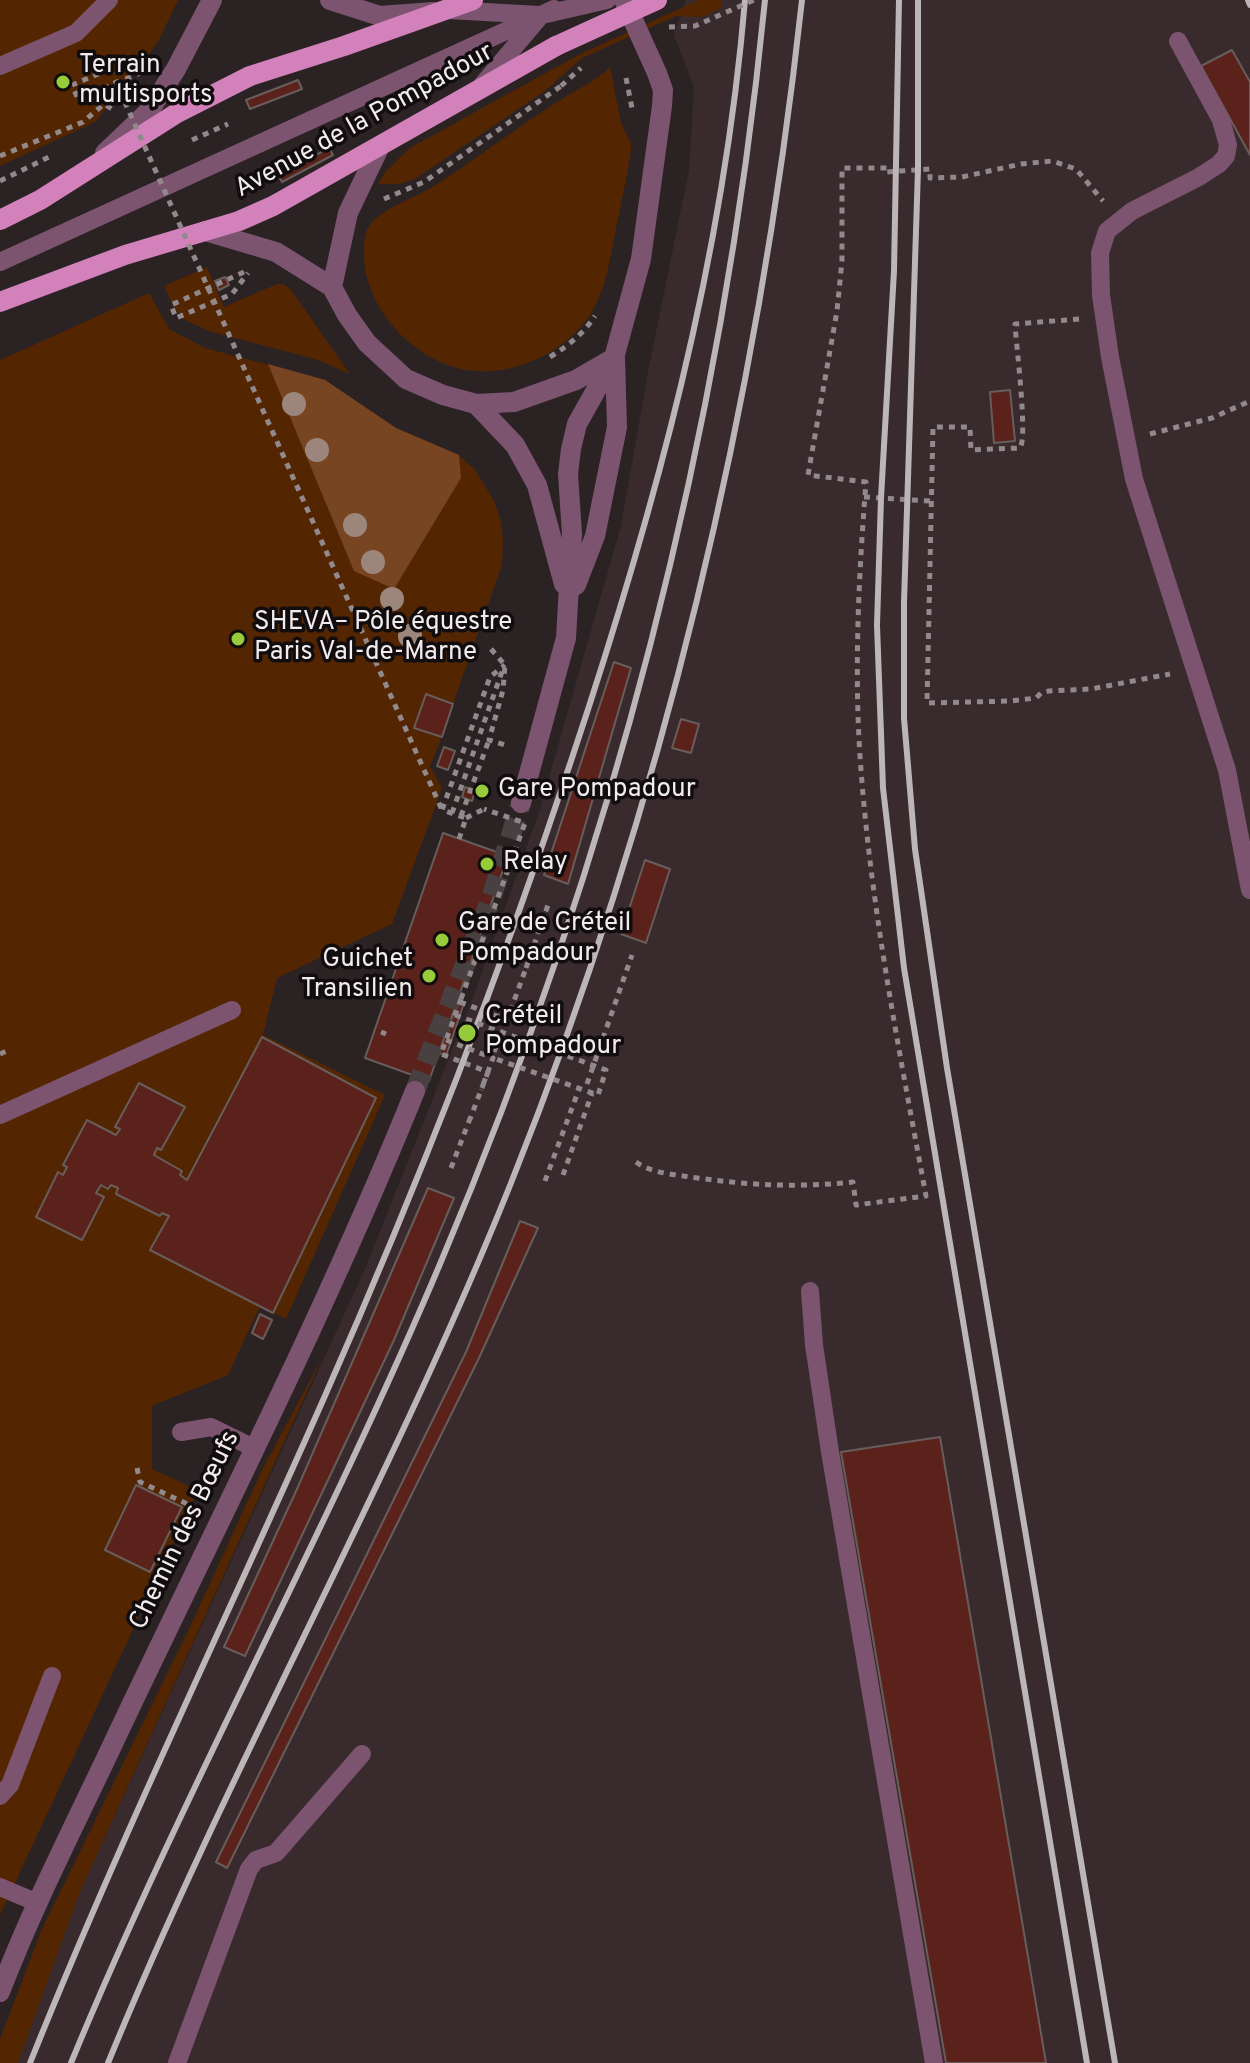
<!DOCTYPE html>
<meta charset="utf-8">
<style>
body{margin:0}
canvas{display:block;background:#2b2224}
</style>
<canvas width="1250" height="2063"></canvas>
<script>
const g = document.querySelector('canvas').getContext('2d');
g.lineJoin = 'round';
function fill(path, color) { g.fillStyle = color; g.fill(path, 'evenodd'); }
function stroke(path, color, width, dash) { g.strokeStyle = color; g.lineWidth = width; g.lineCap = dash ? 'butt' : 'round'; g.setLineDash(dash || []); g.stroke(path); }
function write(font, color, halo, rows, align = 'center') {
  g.font = font + ' Overpass,sans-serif'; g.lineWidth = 7; g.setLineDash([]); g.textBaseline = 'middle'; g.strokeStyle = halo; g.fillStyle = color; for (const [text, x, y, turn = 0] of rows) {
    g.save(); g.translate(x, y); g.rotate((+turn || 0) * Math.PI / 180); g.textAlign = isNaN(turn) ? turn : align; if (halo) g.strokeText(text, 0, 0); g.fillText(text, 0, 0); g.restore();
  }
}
fill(new Path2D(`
 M686,0H1250V2063H18L79,1894L365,1269L474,995L539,812L621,526L648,372L689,170L694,87L674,35Z`), '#392a2d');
fill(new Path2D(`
 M0,0H178L158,42L95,122L0,166Z
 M699,0H722L721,8L702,17L676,16L582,58L545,91L415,179L400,184H378L386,171L410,148L580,54Z
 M610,67L621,123L631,144V151C627,177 621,203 616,229C610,257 607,285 593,310C571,349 519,375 474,371C419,366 367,313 364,258C364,249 363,236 368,228C377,210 417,197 434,186C478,158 520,125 565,97C581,87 596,81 610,67Z
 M207,267L224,307L277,284H284L291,290L350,374L318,360L209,331L183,319L174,308L164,286Z
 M149,293L169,329L205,348L325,380L396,428L459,455L476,471L494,501L500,518L503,539L502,565L453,704L426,694L414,727L442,737L430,766L442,788L392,924L277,978L263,1035L385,1095L286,1319L260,1306L228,1375L152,1406V1469L198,1490L0,1915V360Z
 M324,1354L79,1894L18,2063H0V2039L42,1929L189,1629L262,1470Z`), '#532500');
fill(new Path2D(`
 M268,364L325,380L396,428L459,455L461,478L394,589L354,571Z`), '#774521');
const building = new Path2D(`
 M1232,50L1250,82V155L1201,66Z
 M298,80L302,89L250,109L246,100Z
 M329,148L333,155L282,182L278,175Z
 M225,277L229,285L219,290L215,281Z
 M1010,390L1015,441L994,443L990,392Z
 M614,662L631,668L568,884L544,875Z
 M426,694L453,704L442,737L414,728Z
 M681,719L699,724L691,753L672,748Z
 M444,747L455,751L448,770L437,766Z
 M465,787L475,791L472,801L462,797Z
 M443,833L508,856L429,1081L365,1058Z
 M645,860L670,869L646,943L621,934Z
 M458,1001L464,1003L446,1056L439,1053Z
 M262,1037L376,1098L273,1313L150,1250L169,1216L162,1213L160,1216L116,1194L118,1188L111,1185L108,1189L101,1185L96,1193L104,1197L82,1240L36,1217L58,1172L63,1175L67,1167L63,1165L87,1120L116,1135L120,1129L115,1127L139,1083L185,1107L161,1150L157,1148L154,1155L182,1171L180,1175L187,1180Z
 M428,1188L454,1198L394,1340L245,1656L224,1647L297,1489Z
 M520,1221L538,1228L479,1358L227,1868L216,1862L466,1352Z
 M260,1314L272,1320L263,1339L252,1333Z
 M940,1437L1046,2063H946L841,1452Z
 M136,1485L182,1507L150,1572L105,1550Z`);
fill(building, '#5b221c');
stroke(building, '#675d5b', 2);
stroke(new Path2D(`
 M415,1091L491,899L521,803`), '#494042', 20, [20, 10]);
stroke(new Path2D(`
 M110,69L72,85L78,99L140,73
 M626,78L632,108
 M192,140L228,124
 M0,156L83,122L104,104L112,109
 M0,181L53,155
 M384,199L424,182L561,86
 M244,272L171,305L176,318L232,294L248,273
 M1079,319L1015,324C1016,344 1028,437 1020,448L971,450L970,427H933L927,703L1011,701L1036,698L1041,693L1049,691L1091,689L1170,674
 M550,357C569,345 583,334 595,316
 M1150,434L1212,418L1250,401
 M864,497L930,501
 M491,649L505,665L503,690L489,740L508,746
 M452,813L504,666
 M461,816L489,740
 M466,818L484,809
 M459,839L466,818L442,810L490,677L505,665
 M526,968L548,905
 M461,999L441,1054L488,1072L470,1119
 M460,1002L507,1020L526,968
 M381,1032L386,1034
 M494,1052L501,1032
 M0,1054L9,1050
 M587,1084L632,955
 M636,1162C651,1173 672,1174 690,1177C746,1185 796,1188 853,1182L856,1205L926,1196C899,1050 870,904 860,756C854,665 859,572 866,482L808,475L837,311L842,261V168H887L886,172L930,169V178L962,177L1021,164L1052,161L1076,169L1103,201
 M451,1168L471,1116
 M563,1175L592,1093
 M545,1181L579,1089
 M137,1468L140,1482L196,1508`), '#91898b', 5, [6, 6]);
stroke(new Path2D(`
 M449,10L539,15
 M1178,41L1221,120L1228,145L1226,156L1219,164L1199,177L1132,211L1107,231L1100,253L1101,295L1110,357L1134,479L1227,770L1250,890
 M0,66L76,33L109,0
 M482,85L538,19
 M0,262L554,9
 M0,1115L232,1010
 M810,1291L814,1345L830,1452L934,2063
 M181,1432L211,1427L254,1448
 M0,1796L10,1785L52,1676
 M0,1887L38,1903
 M177,2063L249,1869L256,1860L276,1853L362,1754`), '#7c546f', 18);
stroke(new Path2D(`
 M476,404L515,445L537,485L564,584
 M576,585L595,536L617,427L615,359
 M521,803L566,638L572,534L568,474L571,449L577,424L614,358
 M0,1992C34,1903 78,1819 118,1733C219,1520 327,1309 415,1091`), '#7c546f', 20);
stroke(new Path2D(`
 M330,0L380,16L433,12
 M105,153L149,111L176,69L212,0
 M205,231L276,252L332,287L347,315L367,343L406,379L443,395L476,404L514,402L576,380L614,358L641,259L662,106L663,90L657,73L624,0
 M332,287L348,213L379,148`), '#7c546f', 20);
stroke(new Path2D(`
 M0,220L40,200L177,113L250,76L344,46L473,0
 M0,302L125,255L239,221L273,206L556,46`), '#d381ba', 20);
stroke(new Path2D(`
 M899,0L894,271L881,498L877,625L883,788L904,968L1087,2063
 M918,0V169L904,602V718L915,849L947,1068L1115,2063
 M1248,0L1250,5
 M30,2063C120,1838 226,1620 324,1398C416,1190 499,977 571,761C654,513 723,262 745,0
 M71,2063C183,1791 326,1534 440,1264C611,861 722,435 765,0
 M108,2063C230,1764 391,1483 511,1183C662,805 758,404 802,0`), '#bdb6b8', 6);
stroke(new Path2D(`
 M669,27L695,26L754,0
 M110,69L442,810
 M561,86L581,68
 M461,999L525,823L484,809
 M455,1015L606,1070L598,1095L493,1058
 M446,1040L493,1058L481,1090`), '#91898b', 5, [6, 6]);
stroke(new Path2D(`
 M542,15L607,0`), '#7c546f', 18);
stroke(new Path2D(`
 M556,46L657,0`), '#d381ba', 20);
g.fillStyle = '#9c867b';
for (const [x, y] of [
 [294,404],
 [317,450],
 [355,525],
 [373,562],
 [392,599],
 [410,636]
]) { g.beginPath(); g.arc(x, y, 12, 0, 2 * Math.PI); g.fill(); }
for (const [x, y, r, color] of [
 [63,82,8,"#96cc3a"],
 [238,639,8,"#96cc3a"],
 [482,791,8,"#96cc3a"],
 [487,864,8,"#96cc3a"],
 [442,940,8,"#96cc3a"],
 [429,976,8,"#96cc3a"],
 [467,1033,10,"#96cc3a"]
]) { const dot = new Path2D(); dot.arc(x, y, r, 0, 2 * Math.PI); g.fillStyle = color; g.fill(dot); stroke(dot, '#110d0e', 3); }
write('26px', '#f3ecee', '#110d0e', [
 ["Terrain",79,67],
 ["multisports",79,97],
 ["SHEVA– Pôle équestre",254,624],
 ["Paris Val-de-Marne",254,654],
 ["Gare Pompadour",498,791],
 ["Relay",503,864],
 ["Gare de Créteil",458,925],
 ["Pompadour",458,955],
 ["Guichet",413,961,"right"],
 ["Transilien",413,991,"right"],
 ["Créteil",485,1018],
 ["Pompadour",485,1048]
], 'left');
write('26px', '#f3ecee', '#110d0e', [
 ["Avenue de la Pompadour",365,122,-29],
 ["Chemin des Bœufs",186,1531,-64]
]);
</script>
